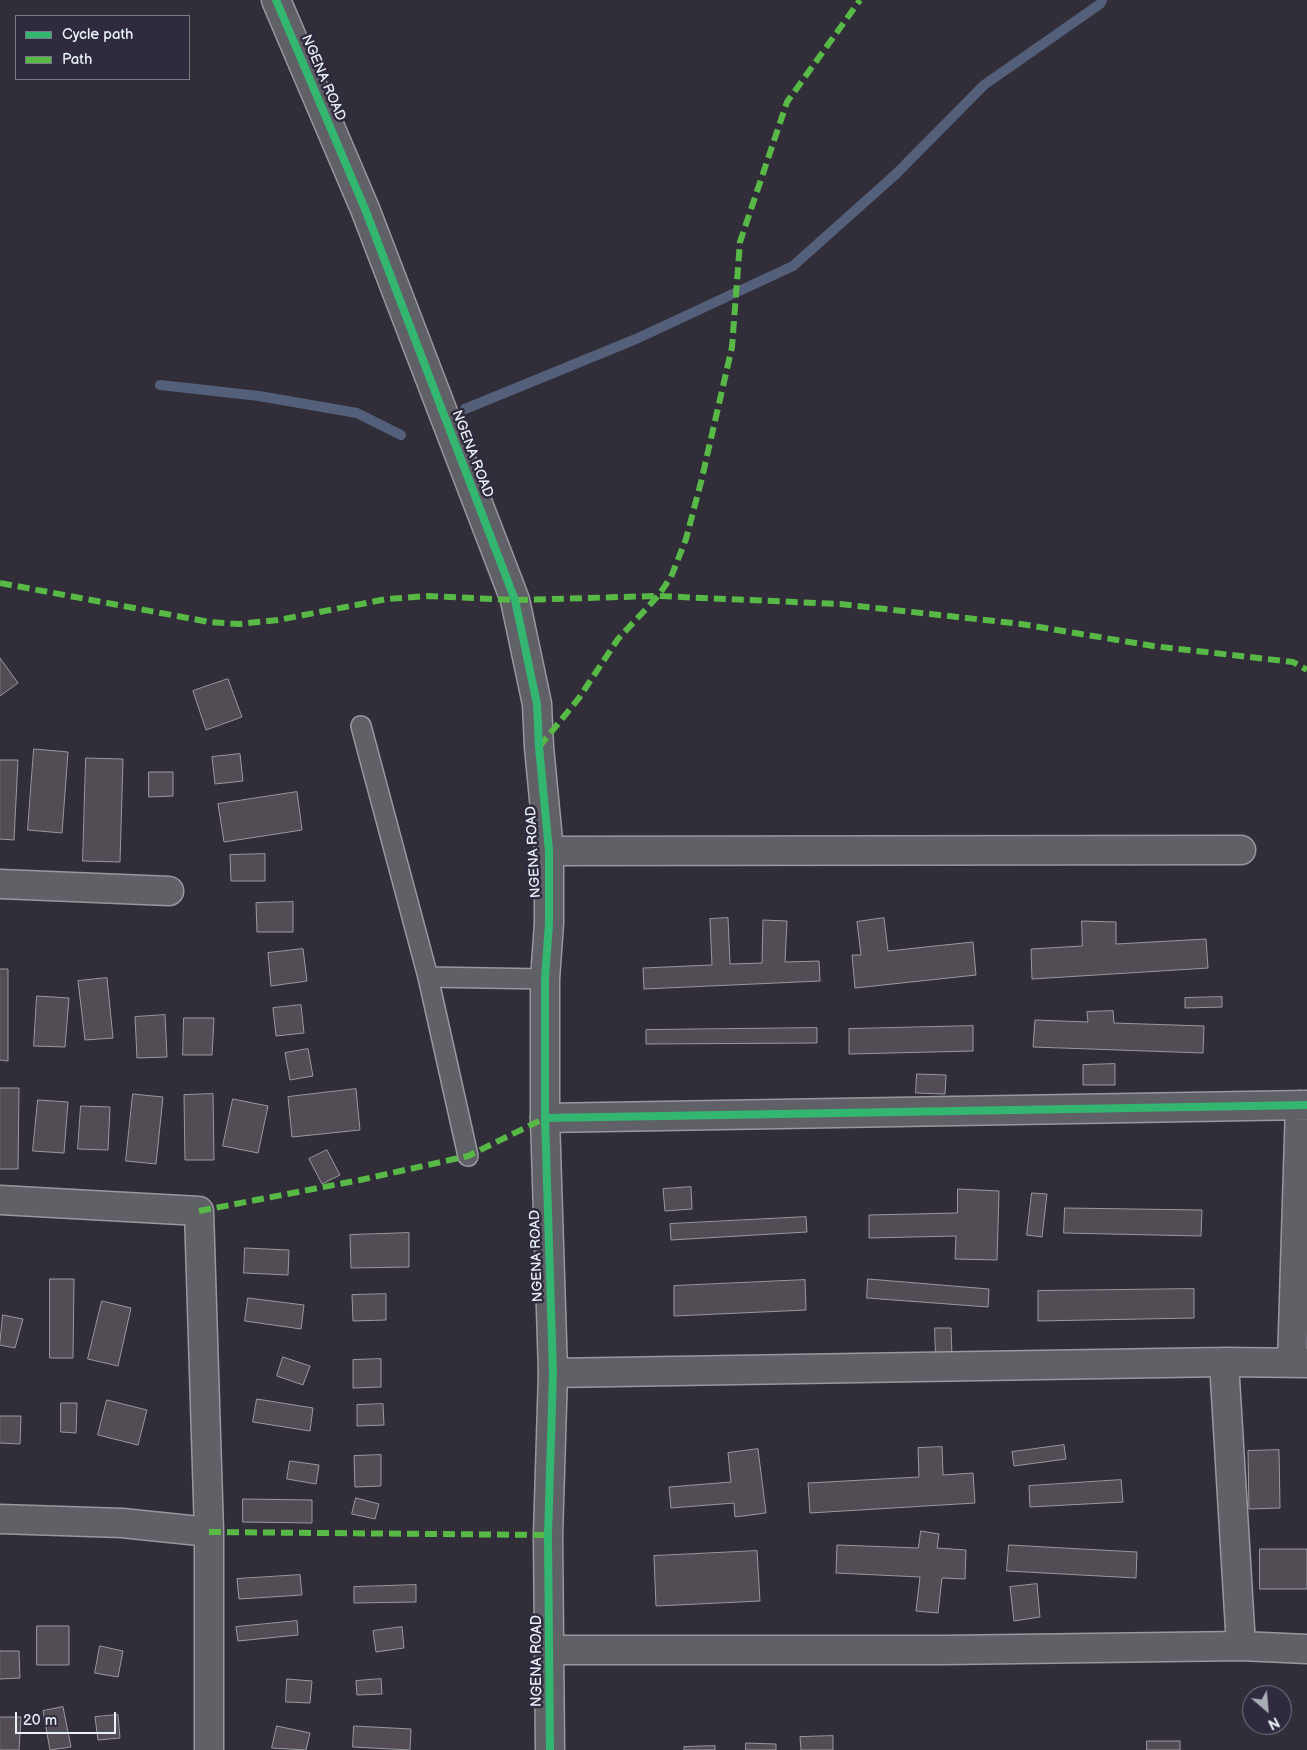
<!DOCTYPE html>
<style>
body{margin:0}
#map{position:relative;width:1307px;height:1750px;overflow:hidden;background:#312e39;font-family:"Balsamiq Sans",sans-serif}
canvas{display:block}
.legend{position:absolute;left:15px;top:15px;width:175px;height:65px;box-sizing:border-box;background:#2f2a3d;border:1px solid #797a88;margin:0;padding:6px 9px;list-style:none;font-size:15px;color:#e8f1f8}
.legend li{display:flex;align-items:center;gap:10px;height:25px}
.legend b{width:25px;border:1px solid #797a88}
.north{position:absolute;left:1242px;top:1685px;width:50px;height:50px;box-sizing:border-box;background:#2f2a3d;border:1px solid #797a88;border-radius:50%;rotate:153deg;font-size:14px;font-weight:700;line-height:20px;text-align:center;color:#e8f1f8}
.north::after{content:'';display:block;margin:auto;width:18px;height:22px;background:#a8adb5;clip-path:polygon(50% 0,100% 100%,50% 72%,0 100%)}
.scale{position:absolute;left:15px;top:1712px;width:101px;height:22px;box-sizing:border-box;border:2px solid #e8f1f8;border-top:0;padding-left:6px;font-size:15px;line-height:18px;white-space:nowrap;color:#e8f1f8;-webkit-text-stroke:4px #2f2a3d;paint-order:stroke}
</style>
<div id="map">
<canvas width="1307" height="1750"></canvas>
<ul class="legend">
<li><b style="height:6px;background:#33b770"></b>Cycle path</li>
<li><b style="height:6px;background:#58b947"></b>Path</li>
</ul>
<div class="north">N</div>
<div class="scale">20 m</div>
</div>
<script>
const g = document.querySelector('canvas').getContext('2d');
g.lineJoin = 'round';
function stroke(path, color, width, dash) { g.strokeStyle = color; g.lineWidth = width; g.lineCap = dash ? 'butt' : 'round'; g.setLineDash(dash || []); g.stroke(path); }
function fill(path, color) { g.fillStyle = color; g.fill(path, 'evenodd'); }
function write(font, color, halo, rows, align = 'center') {
  g.font = font + ' "Balsamiq Sans",sans-serif'; g.lineWidth = 5; g.setLineDash([]); g.textBaseline = 'middle'; g.strokeStyle = halo; g.fillStyle = color; for (const [text, x, y, turn = 0] of rows) {
    g.save(); g.translate(x, y); g.rotate((+turn || 0) * Math.PI / 180); g.textAlign = isNaN(turn) ? turn : align; if (halo) g.strokeText(text, 0, 0); g.fillText(text, 0, 0); g.restore();
  }
}
stroke(new Path2D(`
 M160,385L259,396L357,413L401,435
 M465,409L636,339L793,266L896,174L984,85L1100,4L1102,0`), '#545f7a', 10);
const building = new Path2D(`
 M0,658L18,683L0,696Z
 M228,679L242,717L206,730L193,691Z
 M34,749L68,752L62,833L28,830Z
 M240,754L243,781L215,784L212,757Z
 M86,758L123,759L120,862L83,861Z
 M0,760H18L14,840L0,839Z
 M149,772H173V796L149,797Z
 M297,792L302,830L224,842L218,804Z
 M265,854V881H231L230,855Z
 M293,902V932H257L256,903Z
 M728,918L730,964L762,963L763,920L787,921L785,962L819,961L820,981L644,989L643,968L712,965L710,919Z
 M884,918L888,951L973,942L976,975L855,988L852,955H861L857,922Z
 M1082,921L1116,922V944L1206,939L1208,968L1032,979L1031,949L1082,946Z
 M303,949L307,981L271,986L268,953Z
 M0,969H8V1061L0,1060Z
 M107,978L113,1038L85,1040L78,981Z
 M37,996L69,998L65,1047L34,1046Z
 M1222,997V1007L1185,1008V998Z
 M301,1005L304,1033L276,1036L273,1008Z
 M1113,1011L1114,1023L1204,1026L1203,1053L1033,1047L1035,1020L1088,1022L1087,1012Z
 M165,1015L167,1057L137,1058L135,1017Z
 M184,1018H214L212,1055H183Z
 M973,1026V1051L849,1054V1029Z
 M817,1028V1043L646,1044V1030Z
 M308,1049L313,1076L290,1080L285,1053Z
 M1115,1064V1085H1083V1065Z
 M917,1074L946,1075L945,1094L916,1093Z
 M0,1088H19L18,1169H0Z
 M356,1089L360,1130L292,1137L288,1097Z
 M133,1094L163,1097L156,1164L126,1161Z
 M213,1094L214,1160H185L184,1095Z
 M233,1099L268,1106L258,1153L223,1146Z
 M38,1100L68,1102L64,1153L33,1151Z
 M81,1106L110,1107L108,1150L78,1149Z
 M327,1150L340,1175L322,1184L309,1159Z
 M691,1187L692,1209L665,1211L663,1189Z
 M958,1189L999,1191L997,1260L955,1259L956,1236L869,1238V1215L957,1213Z
 M1032,1193L1047,1194L1042,1237L1027,1235Z
 M1065,1208L1202,1210L1201,1236L1064,1233Z
 M806,1217L807,1232L671,1240L670,1224Z
 M409,1233V1267L351,1268L350,1235Z
 M245,1248L289,1250L288,1275L244,1273Z
 M50,1279H74L73,1358H50Z
 M868,1279L989,1289L988,1307L867,1298Z
 M805,1280L806,1310L674,1316V1286Z
 M1194,1289V1318L1038,1321V1291Z
 M386,1294V1320L353,1321L352,1295Z
 M248,1298L304,1305L301,1329L245,1321Z
 M102,1301L131,1308L118,1366L88,1359Z
 M3,1315L23,1319L15,1348L0,1345Z
 M935,1328H951L952,1356L936,1357Z
 M283,1357L310,1366L303,1385L277,1376Z
 M381,1359V1387L353,1388V1360Z
 M257,1399L313,1408L310,1431L253,1422Z
 M107,1400L147,1410L138,1445L98,1435Z
 M61,1403H77L76,1433L61,1432Z
 M383,1404L384,1425L357,1426V1405Z
 M0,1416H21L20,1444L0,1443Z
 M1064,1445L1066,1459L1014,1466L1012,1452Z
 M942,1447L943,1475L973,1473L975,1503L810,1513L808,1483L919,1477L918,1448Z
 M758,1449L766,1513L735,1517L734,1503L671,1508L669,1487L731,1482L728,1453Z
 M1279,1450L1280,1508L1249,1509L1248,1451Z
 M381,1455V1486L355,1487L354,1456Z
 M290,1461L319,1465L316,1484L287,1479Z
 M1121,1480L1123,1502L1030,1507L1029,1486Z
 M356,1498L379,1504L375,1519L352,1514Z
 M243,1499L312,1500V1523L243,1522Z
 M921,1531L939,1534L937,1548L966,1550L965,1579L942,1578L938,1613L916,1611L920,1577L836,1573L837,1545L918,1548Z
 M1009,1545L1137,1552L1136,1578L1007,1571Z
 M1260,1549H1307V1589H1260Z
 M757,1551L760,1601L656,1606L654,1556Z
 M300,1575L302,1595L239,1599L237,1579Z
 M1037,1584L1040,1617L1014,1621L1010,1587Z
 M416,1585V1602L354,1603V1587Z
 M297,1621L298,1635L238,1641L236,1627Z
 M37,1626H69V1665H37Z
 M402,1627L404,1648L376,1652L373,1631Z
 M100,1646L123,1651L118,1677L95,1673Z
 M0,1651H19L20,1678L0,1679Z
 M287,1679L312,1681L310,1703L286,1702Z
 M381,1679L382,1694L357,1695L356,1681Z
 M63,1707L71,1747L50,1750L43,1711Z
 M118,1715L120,1738L98,1740L95,1717Z
 M0,1717H21L19,1750H0Z
 M277,1726L310,1733L306,1750L272,1748Z
 M354,1726L411,1729L410,1750L353,1747Z
 M833,1736V1750H801L800,1737Z
 M1147,1741H1180V1750H1147Z
 M746,1743L776,1744V1750H746Z
 M715,1746V1750H684V1747Z`);
fill(building, '#534c55');
stroke(building, '#98999f', 1);
const service = new Path2D(`
 M361,726L428,977L468,1156
 M428,977L545,979`);
const minor = new Path2D(`
 M549,851L1241,850
 M0,884L169,891
 M545,1118L1307,1105
 M0,1200L199,1211L209,1532V1750
 M1224,1362L1241,1646
 M1292,1363L1300,1105
 M553,1373L1224,1362L1307,1363
 M0,1519L122,1523L209,1532
 M549,1650H945L1241,1646L1307,1649`);
const tertiary = new Path2D(`
 M276,0L365,209L515,600L537,704L539,747L549,851V923L545,979V1118L553,1373L548,1535L550,1750`);
stroke(service, '#98999f', 22);
stroke(minor, '#98999f', 31);
stroke(tertiary, '#98999f', 31);
stroke(service, '#606067', 19);
stroke(minor, '#606067', 28);
stroke(tertiary, '#606067', 28);
stroke(new Path2D(`
 M0,583L209,622L239,624L278,620L387,599L428,596L515,600L658,596L840,604L1021,624L1153,646L1293,662L1307,670
 M539,747L579,698L618,639L658,596L671,577L686,539L701,482L732,347L740,242L787,102L860,0
 M199,1211L360,1180L468,1156L545,1118
 M209,1532L548,1535`), '#58b947', 6, [12, 6]);
stroke(new Path2D(`
 M276,0L365,209L515,600L537,704L539,747L549,851V923L545,979V1118L553,1373L548,1535L550,1750
 M545,1118L1307,1105`), '#33b770', 8);
write('14px', '#e8f1f8', '#2f2a3d', [
 ["NGENA ROAD",323,78,67],
 ["NGENA ROAD",472,454,69],
 ["NGENA ROAD",534,852,-93],
 ["NGENA ROAD",537,1256,-92],
 ["NGENA ROAD",537,1661,-90]
]);
</script>
